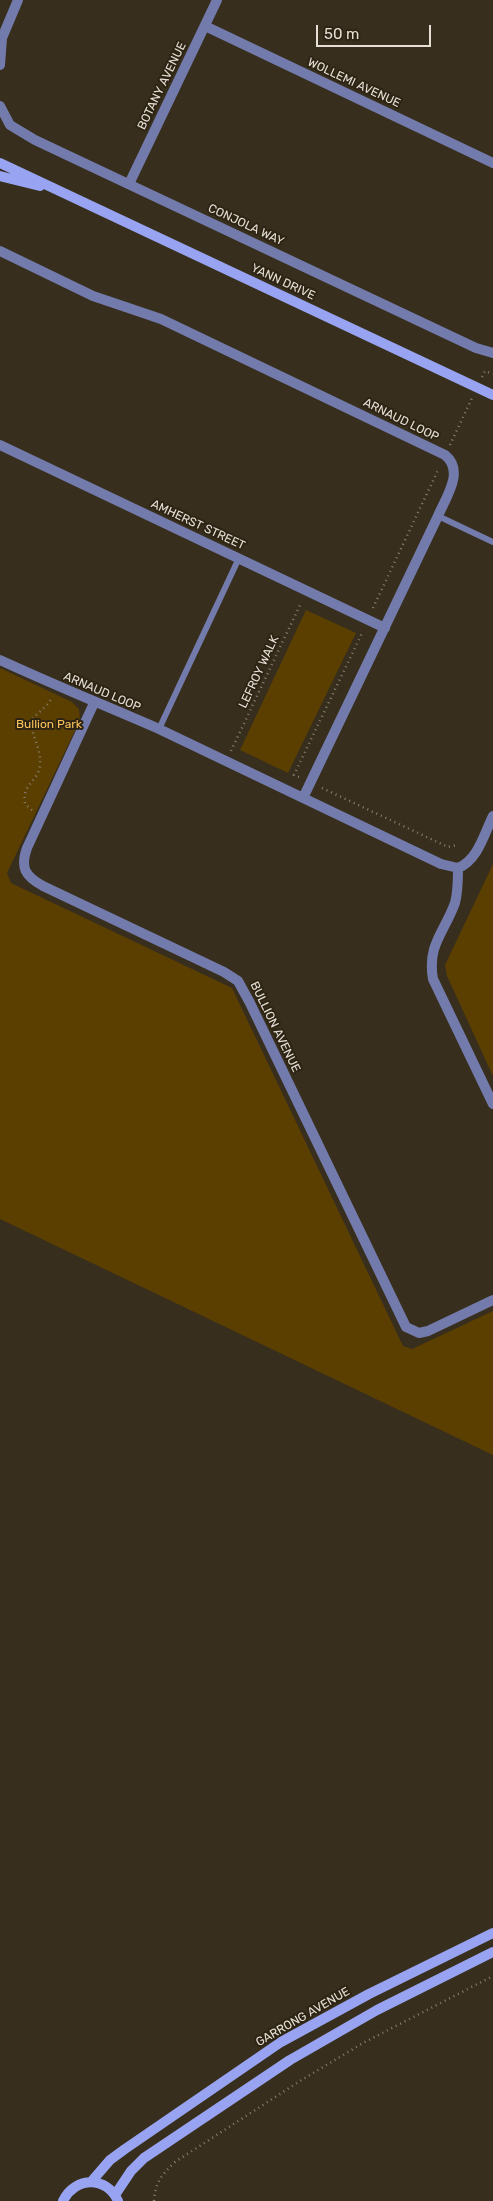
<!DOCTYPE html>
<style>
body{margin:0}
#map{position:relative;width:493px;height:2201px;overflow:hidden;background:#382e1d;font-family:Rubik,sans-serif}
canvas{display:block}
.scale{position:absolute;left:316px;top:25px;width:115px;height:22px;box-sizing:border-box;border:2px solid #e6dfd5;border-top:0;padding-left:6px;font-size:15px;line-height:18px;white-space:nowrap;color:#e6dfd5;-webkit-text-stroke:4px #2d2414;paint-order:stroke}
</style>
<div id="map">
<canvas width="493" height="2201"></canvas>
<div class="scale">50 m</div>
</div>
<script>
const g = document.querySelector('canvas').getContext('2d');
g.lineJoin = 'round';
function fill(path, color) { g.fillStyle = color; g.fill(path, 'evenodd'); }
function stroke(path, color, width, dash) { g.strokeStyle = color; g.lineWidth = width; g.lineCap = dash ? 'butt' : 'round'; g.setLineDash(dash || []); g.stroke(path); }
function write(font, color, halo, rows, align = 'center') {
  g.font = font + ' Rubik,sans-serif'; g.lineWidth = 4; g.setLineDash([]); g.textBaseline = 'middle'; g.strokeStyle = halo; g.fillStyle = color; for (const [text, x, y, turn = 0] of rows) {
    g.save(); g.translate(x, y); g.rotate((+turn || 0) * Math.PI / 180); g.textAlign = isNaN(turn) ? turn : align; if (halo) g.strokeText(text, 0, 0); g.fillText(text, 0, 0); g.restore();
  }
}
fill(new Path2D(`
 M306,610L356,633L288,773L240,750Z
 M0,668L72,702L79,709L80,720L7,873L11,883L232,988L403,1346L412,1349L493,1311V1455L0,1219Z
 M493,864V1076L447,976L445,965Z`), '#5b3f00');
stroke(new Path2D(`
 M482,377L485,371L493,374
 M450,445L472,398
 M373,608L439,468
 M231,751L301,603
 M299,777L294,775L363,631
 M322,788L448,847L457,845
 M32,810L25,804C22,782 38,783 40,765C42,748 30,736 32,719L49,703L52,697
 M154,2201C155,2183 162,2174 175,2162L300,2081L363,2043L493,1976`), '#887f71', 2.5, [1, 4]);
stroke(new Path2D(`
 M438,516L493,542
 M159,729L239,558`), '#727bab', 6);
stroke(new Path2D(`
 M205,26L493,163
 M0,65L2,38L18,0
 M0,106L10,125L35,140L476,348L493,353
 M129,184L217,0
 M0,251L93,296L161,319L445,455C465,471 446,497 438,516L303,798
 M0,445L385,628
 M0,660C52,684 106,706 159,729L441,864L458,868
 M94,703L27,848C20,868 25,876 43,886L224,972L238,981L250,1003L406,1327L419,1333L428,1331L493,1300
 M493,816C484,834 478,860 458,868C458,879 458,892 455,903C444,933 427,945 433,979L493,1104`), '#727bab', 10);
stroke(new Path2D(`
 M0,163L493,395
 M0,176L40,186
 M91,2182L110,2160L125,2149L281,2042L369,1994L493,1933
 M115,2195L131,2171L144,2158L290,2060L377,2010L493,1952
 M63,2201C75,2176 107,2176 118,2201`), '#98a4f2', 10);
write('12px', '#e6dfd5', '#2d2414', [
 ["WOLLEMI AVENUE",354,83,25],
 ["BOTANY AVENUE",162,86,-64],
 ["CONJOLA WAY",246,225,25],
 ["YANN DRIVE",283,282,25],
 ["ARNAUD LOOP",401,420,26],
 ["AMHERST STREET",198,525,25],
 ["LEFROY WALK",259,672,-65],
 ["ARNAUD LOOP",102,692,23],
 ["BULLION AVENUE",275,1027,64],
 ["GARRONG AVENUE",303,2017,-30]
]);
write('12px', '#fbc25a', '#2d2414', [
 ["Bullion Park",49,725]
]);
</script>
